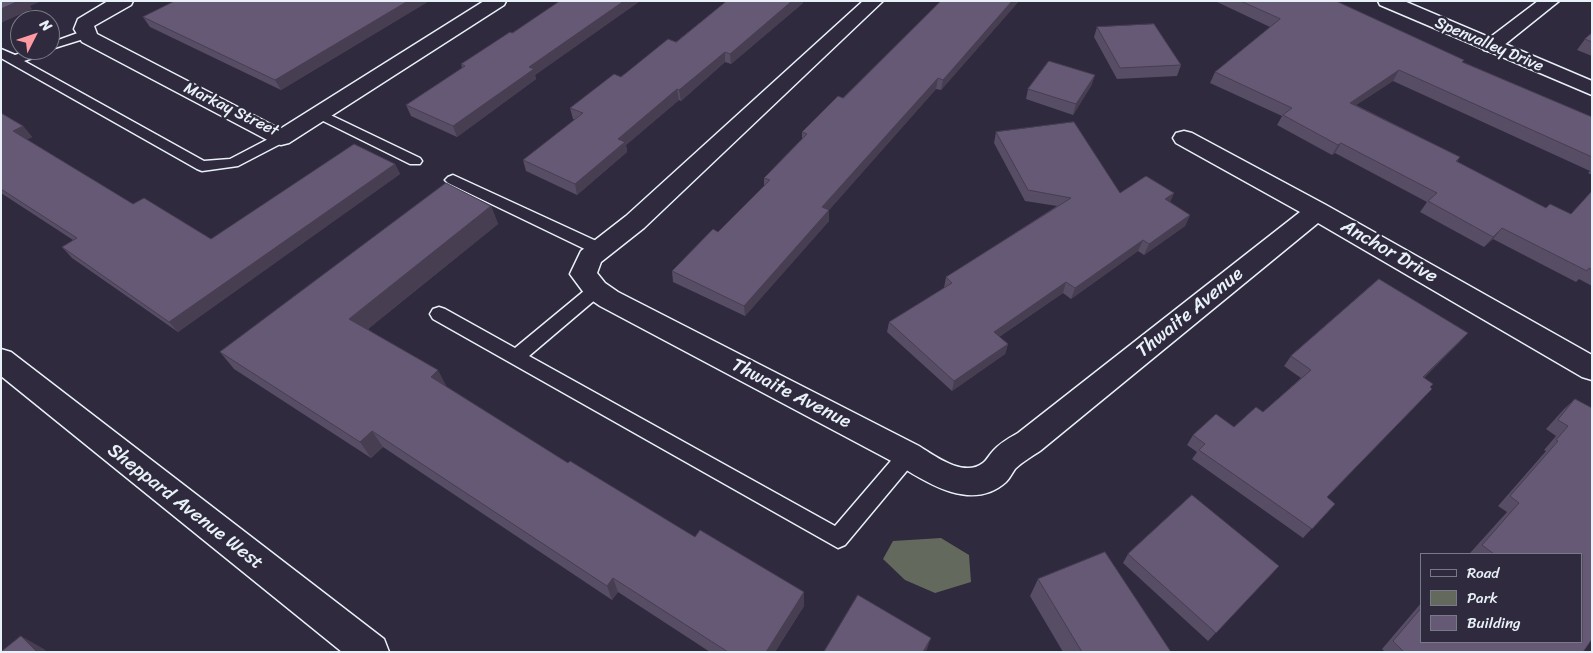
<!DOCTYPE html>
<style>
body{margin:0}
#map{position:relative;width:1593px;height:653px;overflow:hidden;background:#2f2a3d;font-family:Sriracha,sans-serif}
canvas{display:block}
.frame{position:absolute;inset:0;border:2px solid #e8f1f8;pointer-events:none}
.legend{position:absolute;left:1420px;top:553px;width:162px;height:90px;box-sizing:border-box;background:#2f2a3d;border:1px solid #797a88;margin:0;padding:6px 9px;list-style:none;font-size:15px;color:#e8f1f8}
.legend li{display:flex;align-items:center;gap:10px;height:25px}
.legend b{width:25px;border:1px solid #797a88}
.north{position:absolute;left:10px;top:10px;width:50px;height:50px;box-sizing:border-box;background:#2f2a3d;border:1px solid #797a88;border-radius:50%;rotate:49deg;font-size:14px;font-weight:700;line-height:20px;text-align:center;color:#e8f1f8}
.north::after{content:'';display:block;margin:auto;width:18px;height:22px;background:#ff9aa2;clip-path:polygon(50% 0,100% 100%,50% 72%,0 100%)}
</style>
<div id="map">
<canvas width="1593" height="653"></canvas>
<div class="frame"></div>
<ul class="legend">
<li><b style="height:6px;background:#2f2a3d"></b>Road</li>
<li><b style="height:14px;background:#63695c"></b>Park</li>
<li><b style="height:14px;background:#655975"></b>Building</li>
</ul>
<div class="north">N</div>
</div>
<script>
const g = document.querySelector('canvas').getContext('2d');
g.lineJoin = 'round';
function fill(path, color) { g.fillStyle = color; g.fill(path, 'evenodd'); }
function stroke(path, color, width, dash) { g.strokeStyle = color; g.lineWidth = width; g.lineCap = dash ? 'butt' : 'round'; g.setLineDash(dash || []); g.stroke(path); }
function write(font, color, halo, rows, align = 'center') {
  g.font = font + ' Sriracha,sans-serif'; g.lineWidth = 5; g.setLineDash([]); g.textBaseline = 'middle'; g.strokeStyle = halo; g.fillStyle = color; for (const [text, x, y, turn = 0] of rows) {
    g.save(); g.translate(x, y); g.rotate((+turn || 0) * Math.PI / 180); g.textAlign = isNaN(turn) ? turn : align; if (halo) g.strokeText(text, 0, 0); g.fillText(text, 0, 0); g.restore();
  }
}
fill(new Path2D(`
 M941,538L969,555L971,582L935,593L905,580L883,559L893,541Z`), '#63695c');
const lane = new Path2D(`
 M86,30L92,34L90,37L48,50L47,53L24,61L204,161L230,159L276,135H286L288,138L286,141L238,166L202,171L197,169L1,58V49L15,55L30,50H50V43Z
 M320,110L420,158L422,161L420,164H410L315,117L313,114L315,111Z
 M453,175L605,245L607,249L605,253L599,255L593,253L448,183L445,180L448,177Z
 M596,284L602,286L604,290L602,294L529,356L835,526L901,449L908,447L915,449L918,455L915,461L845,545L838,548L433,319L430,314L433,309L439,307L445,309L515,348L590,286Z`);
const street = new Path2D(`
 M108,1H133L131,5L94,26L97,34L280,129L484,1H506L504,5L289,143L281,145L273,143L82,42L74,29L78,19Z
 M863,1H883L644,228L601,262L597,273L605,283L618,292L919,446C935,456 964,478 983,463C987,460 989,455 993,451C1000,443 1009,438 1018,433L1300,212L1176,143L1173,138L1176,133L1184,131L1192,133L1326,205L1592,355V380L1582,377L1318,223L1040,451C1031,457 1022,462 1015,469C1012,473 1010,478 1006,482C973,512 928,484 897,464L600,306L587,297L570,274L581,251L626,216Z
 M1538,1H1559L1498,50L1491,52L1484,50L1481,46L1484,42Z`);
const secondary = new Path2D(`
 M1378,1H1404L1592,81V95L1380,5Z
 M1,349L11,352L384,639L389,652H342L1,376Z`);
stroke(lane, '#e8f1f8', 3);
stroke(street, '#e8f1f8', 3);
stroke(secondary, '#e8f1f8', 3);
fill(lane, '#2f2a3d');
fill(street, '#2f2a3d');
fill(secondary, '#2f2a3d');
fill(new Path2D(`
 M175,1H429L281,90L150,27L143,17Z
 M560,1H640L535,75L536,79L457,137L411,116L406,105L462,68L461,64L512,33Z
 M724,1H803V3L731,64L725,62L681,101L679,100L626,145L627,152L577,195L526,171L523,160L575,120L573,119L570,108L676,42L724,3Z
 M941,1H1019L941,90L936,89L829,210V221L745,316L673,282L672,271L718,232L764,186V178L802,139V132L843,98Z
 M1215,1H1336L1463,62L1592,117V175L1588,173L1590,171L1393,81L1356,105L1460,157L1457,162L1546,208L1571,214L1592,191V286L1579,279L1576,282L1493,239L1484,247L1420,212L1427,202L1335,153L1332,155L1277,125L1282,116L1210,83L1215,72L1270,27Z
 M1097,27L1181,65L1177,76L1117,79L1094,37Z
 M1592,33V56L1577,50L1585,39Z
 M1095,75L1091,86L1073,115L1026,99L1028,89Z
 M1,113L23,126L32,137L26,140L133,204L211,239L395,164L400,174L178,332L72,258L62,247L73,240L1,193Z
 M996,132L1120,193H1174L1170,202L1190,215L1185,226L1144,255L1138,251L1071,299L1063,293L999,337L1008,344L1005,354L952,391L887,332L889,322L944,288L946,277L1057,206L1025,201L994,143Z
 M491,206L498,224L368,329L447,387L568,463L804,606L775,652H710L618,592L612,600L383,447L371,458L234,369L220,352Z
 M1468,333L1424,378L1327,497L1335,504L1303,538L1192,459L1197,452L1187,445L1193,435L1234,427L1263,412L1301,378L1284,366L1291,356Z
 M1575,399L1592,408V639L1583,652H1385L1382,649L1422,602V642H1582V554H1471L1470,553L1507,512L1498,506L1546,451L1544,450L1556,436L1546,429L1564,409Z
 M1128,554L1279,566L1208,641L1123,563Z
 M1038,579L1171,652H1063L1030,596Z`), '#574d65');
fill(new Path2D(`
 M19,1H42L30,6L32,9L1,23V9Z
 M408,1H429L281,90L275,80Z
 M624,1H640L535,75L536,79L457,137L453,126L529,67Z
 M792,1H803V3L731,64L730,54Z
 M1012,1H1019L941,90L943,80Z
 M725,52V62L681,101L679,90Z
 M1399,70L1393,81L1344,113L1350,103Z
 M1095,75L1091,86L1073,115L1076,104Z
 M938,78L936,89L822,218V207Z
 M677,89L679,100L626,145L627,152L577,195L575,184L618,139Z
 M23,126L32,137L22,142L13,131Z
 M1341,143L1335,153L1332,155L1338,145Z
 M395,164L400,174L178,332L169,322Z
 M1174,193L1169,204L1165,199Z
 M491,206L498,224L359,336L349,319Z
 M829,210V221L745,316L744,306Z
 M1190,215L1185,226L1144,255L1149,244Z
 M1502,228L1493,239L1484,247L1493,237Z
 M1143,240L1138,251L1071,299L1075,288Z
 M1066,282L1063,293L991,342L994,332Z
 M1468,333L1459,343L1414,387L1423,377Z
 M1008,344L1005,354L952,391L954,381Z
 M438,370L447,387L431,377Z
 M372,431L383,447L371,458L360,442Z
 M613,578L618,592L612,600L607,586Z
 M804,592V606L775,652H766Z
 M21,636L44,649L47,652H37Z
 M931,638L926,652H923Z`), '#473e52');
const building = new Path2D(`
 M1,1H19L1,9Z
 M175,1H408L275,80L143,17Z
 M560,1H624L529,67L534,69L453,126L406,105L465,66L461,64L510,32L512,33Z
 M727,1H792L730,54L725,52L679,90L677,89L618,139L625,142L575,184L523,160L583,113L570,108L614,74L621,77L668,39L676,42Z
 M941,1H1012L943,80L938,78L822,207L829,210L744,306L672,271L713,229L718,232L770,180L764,178L807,134L802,132L838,96L843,98Z
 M1241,1H1336L1464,60L1462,62L1592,117V157L1399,70L1350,103L1460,157L1456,161L1546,208L1550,204L1571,214L1592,191V270L1589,268L1587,271L1502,228L1493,237L1428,201L1437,193L1341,143L1338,145L1283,115L1292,108L1215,72L1280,19Z
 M1154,24L1181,65L1120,68L1097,27Z
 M1592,33V42L1585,39Z
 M1049,61L1095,75L1076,104L1028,89Z
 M1,113L23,126L13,131L133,204L144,198L211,239L354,144L395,164L169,322L62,247L77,238L1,189Z
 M1074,122L1120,193L1146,176L1174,193L1165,199L1190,215L1149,244L1143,240L1075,288L1066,282L994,332L1008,344L954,381L889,322L952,283L946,277L1071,198L1028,190L996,132Z
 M446,183L491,206L349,319L438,370L431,377L568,463L570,461L695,537L700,530L804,592L766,652H728L613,578L607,586L372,431L360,442L220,352Z
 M1379,279L1468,333L1423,377L1433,384L1430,387L1432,389L1327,497L1335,504L1312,529L1199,450L1205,444L1193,435L1216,414L1234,427L1256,407L1263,412L1311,370L1291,356Z
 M1575,399L1592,408V639L1583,652H1404L1393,641L1422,607V642H1582V554H1494L1482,545L1519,503L1510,496L1558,441L1556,440L1568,426L1558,420Z
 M1192,495L1279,566L1216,633L1128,554Z
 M1105,552L1171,652H1082L1038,579Z
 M858,595L931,638L923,652H824Z
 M21,636L37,652H1Z`);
fill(building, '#655975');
stroke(building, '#473e52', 1);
write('16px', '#e8f1f8', '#2f2a3d', [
 ["Spenvalley Drive",1489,45,23],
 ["Markay Street",231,110,26]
]);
write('19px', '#e8f1f8', '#2f2a3d', [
 ["Anchor Drive",1389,252,30],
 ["Thwaite Avenue",1190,313,-39],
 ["Thwaite Avenue",791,394,27],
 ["Sheppard Avenue West",185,507,38]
]);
</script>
